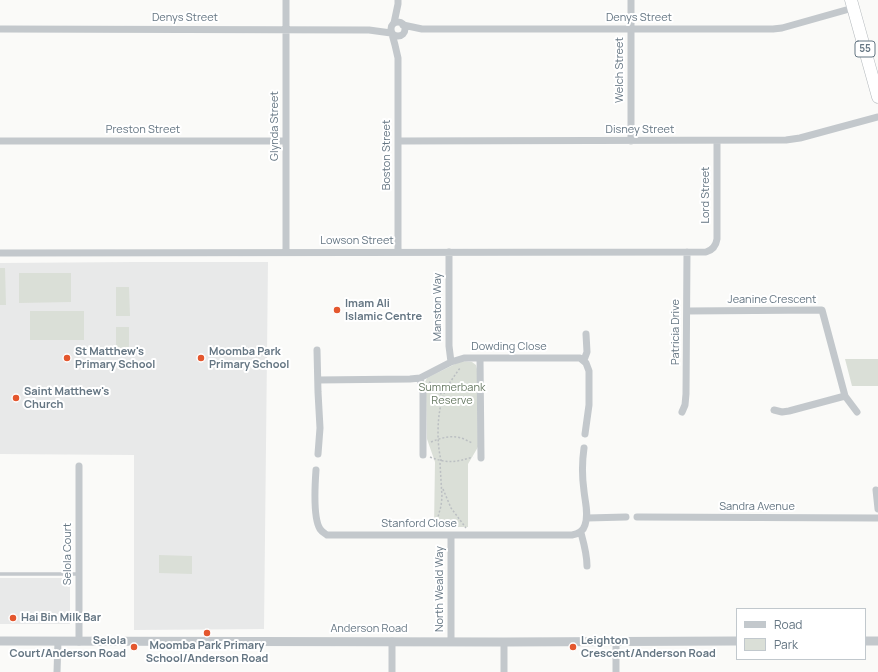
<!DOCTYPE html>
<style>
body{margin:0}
#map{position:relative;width:878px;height:672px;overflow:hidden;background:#fafaf8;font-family:Manrope,sans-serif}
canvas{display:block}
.legend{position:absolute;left:736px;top:608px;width:130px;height:52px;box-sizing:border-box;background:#fff;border:1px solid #c1c8cd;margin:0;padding:5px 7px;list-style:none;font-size:12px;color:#657683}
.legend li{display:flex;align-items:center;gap:8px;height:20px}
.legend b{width:20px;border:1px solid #c1c8cd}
</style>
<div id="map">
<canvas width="878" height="672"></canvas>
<ul class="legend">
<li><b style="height:5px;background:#c3c8cc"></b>Road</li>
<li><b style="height:11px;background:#dadfd7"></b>Park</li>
</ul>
</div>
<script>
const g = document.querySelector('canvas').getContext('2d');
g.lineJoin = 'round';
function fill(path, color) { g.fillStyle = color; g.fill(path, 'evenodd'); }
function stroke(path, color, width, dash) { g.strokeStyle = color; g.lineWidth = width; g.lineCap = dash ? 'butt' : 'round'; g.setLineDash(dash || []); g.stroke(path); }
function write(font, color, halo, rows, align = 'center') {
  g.font = font + ' Manrope,sans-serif'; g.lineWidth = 4; g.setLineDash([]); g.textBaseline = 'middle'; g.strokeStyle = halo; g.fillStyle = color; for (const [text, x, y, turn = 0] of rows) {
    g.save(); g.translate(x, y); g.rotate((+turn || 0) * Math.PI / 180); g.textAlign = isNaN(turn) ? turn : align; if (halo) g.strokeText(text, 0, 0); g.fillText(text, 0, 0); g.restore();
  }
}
fill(new Path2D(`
 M135,262H268L264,629L134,630V455L0,454V263Z
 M70,578V624H0V578Z`), '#e8e9e9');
fill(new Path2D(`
 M0,268H5L6,305H0Z
 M19,273H71V302L19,303Z
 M116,287H129L130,316H116Z
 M30,311H84V340H30Z
 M116,327H129V356L116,357Z
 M845,359H878V386H852Z
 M462,361L472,362L476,365L477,369L478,447L468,464V527H434L435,462L427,439L426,393L424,384L427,378L455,364Z
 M159,555L192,556V574L159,573Z`), '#dadfd7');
const trunk = new Path2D(`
 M851,0L878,97`);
stroke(trunk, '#b4b9bd', 13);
stroke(new Path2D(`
 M429,382C437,385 439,390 443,398
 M431,442C441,438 450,435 461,438C465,439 469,442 473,443
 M430,457C448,464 456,462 473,457
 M443,489L451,508L466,528
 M435,528L441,506L442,497L440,463L441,460C436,440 437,408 446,389C450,382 455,375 460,368`), '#bbbfc2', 1.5, [2, 2]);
stroke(new Path2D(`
 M0,574H79`), '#c3c8cc', 3.5);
stroke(new Path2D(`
 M286,0V252
 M391 29a7 7 0 1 1 14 0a7 7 0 1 1-14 0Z
 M394,23L398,4V0
 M403,25L422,29H773L782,28L853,8
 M0,29L369,30L391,33
 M392,34L395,45L398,58V252
 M0,141H286
 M398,141L786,140L800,138L878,117
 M631,141V0
 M449,252V346L451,362
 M0,253L706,252C713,250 716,246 717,239V141
 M687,311L822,310L845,396L857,412
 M317,350L318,392L320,428L318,454
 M480,358L481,458
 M584,360L587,352L586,334
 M420,378L423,393V455
 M318,380L410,379L420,378L451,362L464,358H580L586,363L589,371V405L585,434
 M774,410L782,412L789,411L845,396
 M682,412L685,405L686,394L687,252
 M316,470C315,484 313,518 320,529C322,532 324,533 327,535H572C578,534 583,532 585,525C589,514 585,502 584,491C582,477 582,462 584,448
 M876,490L878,509
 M637,517L878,518
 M587,518L626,517
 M581,533C584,544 587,554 587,566
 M451,535V642
 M616,641V672
 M79,642V466
 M57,672L58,641
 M392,672V641
 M504,672V642`), '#c3c8cc', 7);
stroke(new Path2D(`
 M0,641L504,642L737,641
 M865,641H878`), '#c3c8cc', 9);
stroke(trunk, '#fff', 12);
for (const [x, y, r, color] of [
 [337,310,4,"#e4572e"],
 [67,358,4,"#e4572e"],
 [201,358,4,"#e4572e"],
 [16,398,4,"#e4572e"],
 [13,618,4,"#e4572e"],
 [207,633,4,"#e4572e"],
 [134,647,4,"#e4572e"],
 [573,647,4,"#e4572e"]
]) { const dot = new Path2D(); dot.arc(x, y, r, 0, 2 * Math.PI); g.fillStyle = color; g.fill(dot); stroke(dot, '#fff', 1.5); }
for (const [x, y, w] of [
 [865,49,20]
]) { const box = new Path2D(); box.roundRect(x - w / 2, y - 8, w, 16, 3); g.fillStyle = '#fff'; g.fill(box); stroke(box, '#657683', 1); }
write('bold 10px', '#657683', null, [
 ["55",865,49]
]);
write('11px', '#657683', '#fff', [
 ["Denys Street",185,18],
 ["Denys Street",639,18],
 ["Welch Street",620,70,-90],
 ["Glynda Street",275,126,-90],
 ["Preston Street",143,130],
 ["Disney Street",640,130],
 ["Boston Street",387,155,-90],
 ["Lord Street",706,195,-90],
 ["Lowson Street",357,241],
 ["Jeanine Crescent",772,300],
 ["Manston Way",438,307,-90],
 ["Patricia Drive",676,332,-90],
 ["Dowding Close",509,347],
 ["Sandra Avenue",757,507],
 ["Stanford Close",419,524],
 ["Selola Court",68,554,-90],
 ["North Weald Way",440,589,-90],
 ["Anderson Road",369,629]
]);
write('bold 11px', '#657683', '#fff', [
 ["Imam Ali",345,304],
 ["Islamic Centre",345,317],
 ["St Matthew's",75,352],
 ["Primary School",75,365],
 ["Moomba Park",209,352],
 ["Primary School",209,365],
 ["Saint Matthew's",24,392],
 ["Church",24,405],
 ["Hai Bin Milk Bar",21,618],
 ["Selola",126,641,"right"],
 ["Court/Anderson Road",126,654,"right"],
 ["Leighton",581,641],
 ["Crescent/Anderson Road",581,654],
 ["Moomba Park Primary",207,646,"center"],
 ["School/Anderson Road",207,659,"center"]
], 'left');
write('11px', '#687a64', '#fff', [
 ["Summerbank",452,388],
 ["Reserve",452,401]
]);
</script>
